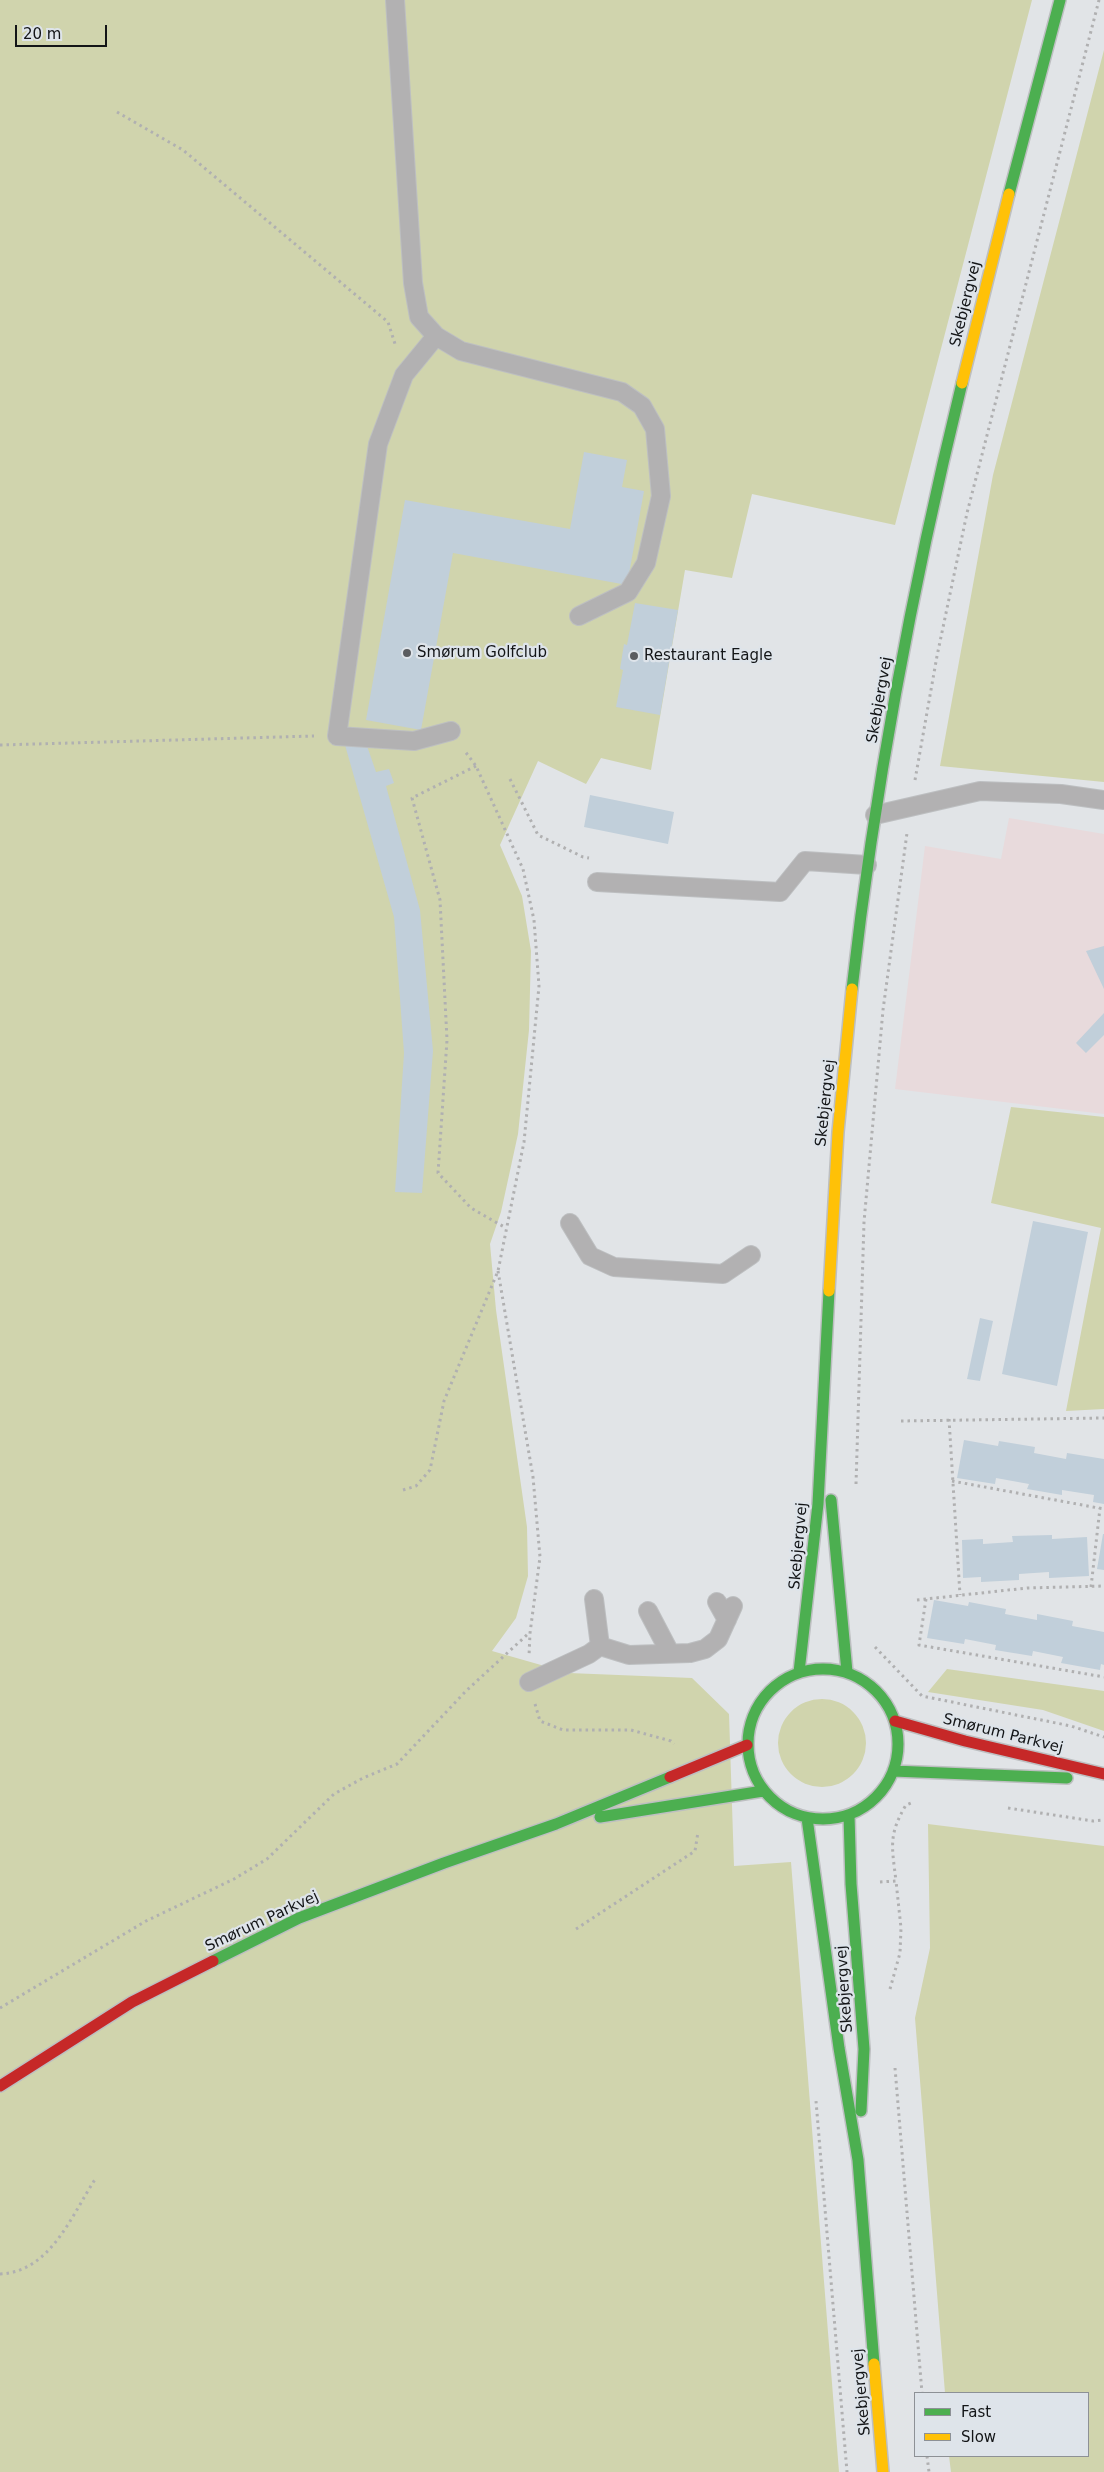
<!DOCTYPE html>
<meta charset="utf-8">
<style>
body{margin:0}
#map{position:relative;width:1104px;height:2472px;overflow:hidden;background:#e1e4e7;font-family:"DejaVu Sans",sans-serif}
canvas{display:block}
.legend{position:absolute;left:914px;top:2392px;width:175px;height:65px;box-sizing:border-box;background:#dee4ea;border:1px solid #8d9196;margin:0;padding:6px 9px;list-style:none;font-size:15px;color:#131517}
.legend li{display:flex;align-items:center;gap:10px;height:25px}
.legend b{width:25px;border:1px solid #8d9196}
.scale{position:absolute;left:15px;top:25px;width:92px;height:22px;box-sizing:border-box;border:2px solid #131517;border-top:0;padding-left:6px;font-size:15px;line-height:18px;white-space:nowrap;color:#131517;-webkit-text-stroke:4px #dee4ea;paint-order:stroke}
</style>
<div id="map">
<canvas width="1104" height="2472"></canvas>
<ul class="legend">
<li><b style="height:6px;background:#4caf50"></b>Fast</li>
<li><b style="height:6px;background:#ffc107"></b>Slow</li>
</ul>
<div class="scale">20 m</div>
</div>
<script>
const g = document.querySelector('canvas').getContext('2d');
g.lineJoin = 'round';
function fill(path, color) { g.fillStyle = color; g.fill(path, 'evenodd'); }
function stroke(path, color, width, dash) { g.strokeStyle = color; g.lineWidth = width; g.lineCap = dash ? 'butt' : 'round'; g.setLineDash(dash || []); g.stroke(path); }
function write(font, color, halo, rows, align = 'center') {
  g.font = font + ' "DejaVu Sans",sans-serif'; g.lineWidth = 4.5; g.setLineDash([]); g.textBaseline = 'middle'; g.strokeStyle = halo; g.fillStyle = color; for (const [text, x, y, turn = 0] of rows) {
    g.save(); g.translate(x, y); g.rotate((+turn || 0) * Math.PI / 180); g.textAlign = isNaN(turn) ? turn : align; if (halo) g.strokeText(text, 0, 0); g.fillText(text, 0, 0); g.restore();
  }
}
fill(new Path2D(`
 M1009,818L1104,834V1114L895,1089L925,846L1001,859Z`), '#e8dadc');
fill(new Path2D(`
 M0,0H1032L895,525L752,494L732,578L685,570L651,770L601,758L586,784L538,761L500,845L522,896L531,951L529,1030L518,1134L501,1212L490,1244L496,1310L527,1527L528,1576L516,1618L492,1651L569,1673L692,1678L729,1714L734,1866L791,1862L839,2472H0Z
 M1104,50V782L940,766L993,475Z
 M1011,1107L1104,1117V1409L1066,1411L1101,1228L991,1203Z
 M947,1669L1104,1691V1731L1043,1710L928,1692Z
 M778 1743a44 44 0 1 1 88 0a44 44 0 1 1-88 0Z
 M928,1824L1104,1846V2472H951L949,2456H1088V2393H945L915,2018L930,1948Z`), '#d0d4ad');
fill(new Path2D(`
 M584,452L627,460L622,487L644,491L627,585L453,553L421,730L366,720L405,500L570,529Z
 M635,603L678,610L660,715L616,707L623,670L620,669L624,644L627,645Z
 M365,740L376,772L389,769L394,783L386,786L420,910L433,1051L422,1193L395,1192L404,1053L394,917L345,745Z
 M590,795L674,812L668,844L584,827Z
 M1104,946V989L1086,951Z
 M1104,1013V1035L1086,1053L1076,1043Z
 M1033,1221L1088,1232L1057,1386L1002,1374Z
 M980,1318L993,1321L980,1381L967,1379Z
 M964,1440L998,1446L999,1441L1035,1447L1034,1453L1066,1459L1067,1453L1104,1459V1504L1093,1502L1094,1495L1062,1490V1495L1027,1489L1029,1484L996,1478L995,1484L957,1478Z
 M1103,1534H1104V1570L1097,1569Z
 M1052,1535V1539L1087,1537L1089,1576L1049,1578V1572L1019,1574V1580L981,1582V1577L963,1578L962,1540L983,1539V1544L1013,1542L1012,1536Z
 M934,1600L968,1606L969,1602L1006,1609L1005,1614L1037,1620V1614L1073,1621L1072,1626L1104,1632V1665L1101,1664L1100,1670L1061,1663L1063,1657L1033,1651L1032,1656L995,1650L996,1645L965,1639L964,1644L927,1638Z`), '#c1cfda');
const lane = new Path2D(`
 M395,0L413,283L419,317L436,336L461,351L622,392L642,406L655,429L661,496L646,563L628,592L579,616
 M436,336L404,375L378,444L337,736L414,741L451,731
 M875,815L980,791L1061,794L1104,800
 M597,882L780,892L805,861L867,865
 M570,1223L590,1256L614,1267L723,1274L751,1255
 M594,1599L600,1646
 M717,1602L727,1620
 M648,1611L670,1653
 M529,1682L589,1654L600,1646L629,1655L690,1653L705,1649L718,1639L733,1606`);
const fast = new Path2D(`
 M1009,194L1060,0
 M852,989C875,784 913,583 962,383
 M831,1500L847,1672
 M748 1744a75 75 0 1 1 150 0a75 75 0 1 1-150 0Z
 M799,1672L818,1504L829,1291
 M893,1771L1067,1778
 M849,1815L851,1884L864,2049L861,2111
 M600,1817L763,1791
 M807,1818L839,2048L858,2160L874,2364
 M213,1961L299,1918L444,1863L556,1824L670,1777`);
const slow = new Path2D(`
 M962,383L1009,194
 M829,1291L838,1132L852,989
 M874,2364L883,2472`);
const jam = new Path2D(`
 M895,1721L965,1741L1104,1774
 M670,1777L747,1745
 M0,2086L132,2002L213,1961`);
stroke(lane, '#bdbfc1', 20);
stroke(fast, '#bdbfc1', 14);
stroke(slow, '#bdbfc1', 14);
stroke(jam, '#bdbfc1', 14);
stroke(new Path2D(`
 M117,112L183,150L388,322L396,347
 M0,745L314,736
 M476,766L412,798L440,900L447,1040L438,1173L471,1208L506,1228
 M510,779L538,835L583,857L589,858
 M915,780L937,656L967,513L1099,0
 M498,1271L533,1477L540,1557L530,1633L529,1656
 M949,1419L960,1595
 M901,1421L1104,1418
 M952,1481L1104,1509
 M856,1484L864,1222L883,1010L907,833
 M403,1490L416,1486L430,1470L444,1401L498,1271L524,1142L539,986L534,920L523,869L476,766L464,750
 M1091,1587L1100,1508
 M926,1599L919,1645L1104,1677
 M917,1600L1027,1588L1104,1586
 M875,1647L922,1696L1071,1726L1104,1737
 M535,1704L540,1721L563,1730H631L671,1741L674,1744
 M1008,1808L1093,1821L1104,1820
 M880,1882L896,1881C892,1847 888,1835 906,1805L911,1803
 M576,1929L695,1851L698,1832
 M890,1989L900,1953L901,1928L896,1881
 M0,2008L146,1921L234,1879L267,1859L334,1794L363,1778L397,1764L466,1691L529,1633
 M895,2068L922,2393
 M816,2101L847,2472
 M0,2274C51,2272 72,2214 96,2178
 M927,2456L929,2472`), '#b0b0b1', 3, [2.5, 4]);
stroke(lane, '#b2b1b2', 18);
stroke(fast, '#4caf50', 11);
stroke(slow, '#ffc107', 11);
stroke(jam, '#c62828', 11);
for (const [x, y, r, color] of [
 [407,653,5,"#5b5d60"],
 [634,656,5,"#5b5d60"]
]) { const dot = new Path2D(); dot.arc(x, y, r, 0, 2 * Math.PI); g.fillStyle = color; g.fill(dot); stroke(dot, '#dee4ea', 2); }
write('15px', '#131517', '#dee4ea', [
 ["Skebjergvej",966,304,-76],
 ["Skebjergvej",880,700,-80],
 ["Skebjergvej",826,1103,-84],
 ["Skebjergvej",799,1546,-85],
 ["Smørum Parkvej",1003,1734,14],
 ["Smørum Parkvej",262,1922,-25],
 ["Skebjergvej",845,1989,-94],
 ["Skebjergvej",862,2392,-95]
]);
write('15px', '#131517', '#dee4ea', [
 ["Smørum Golfclub",417,653],
 ["Restaurant Eagle",644,656]
], 'left');
</script>
